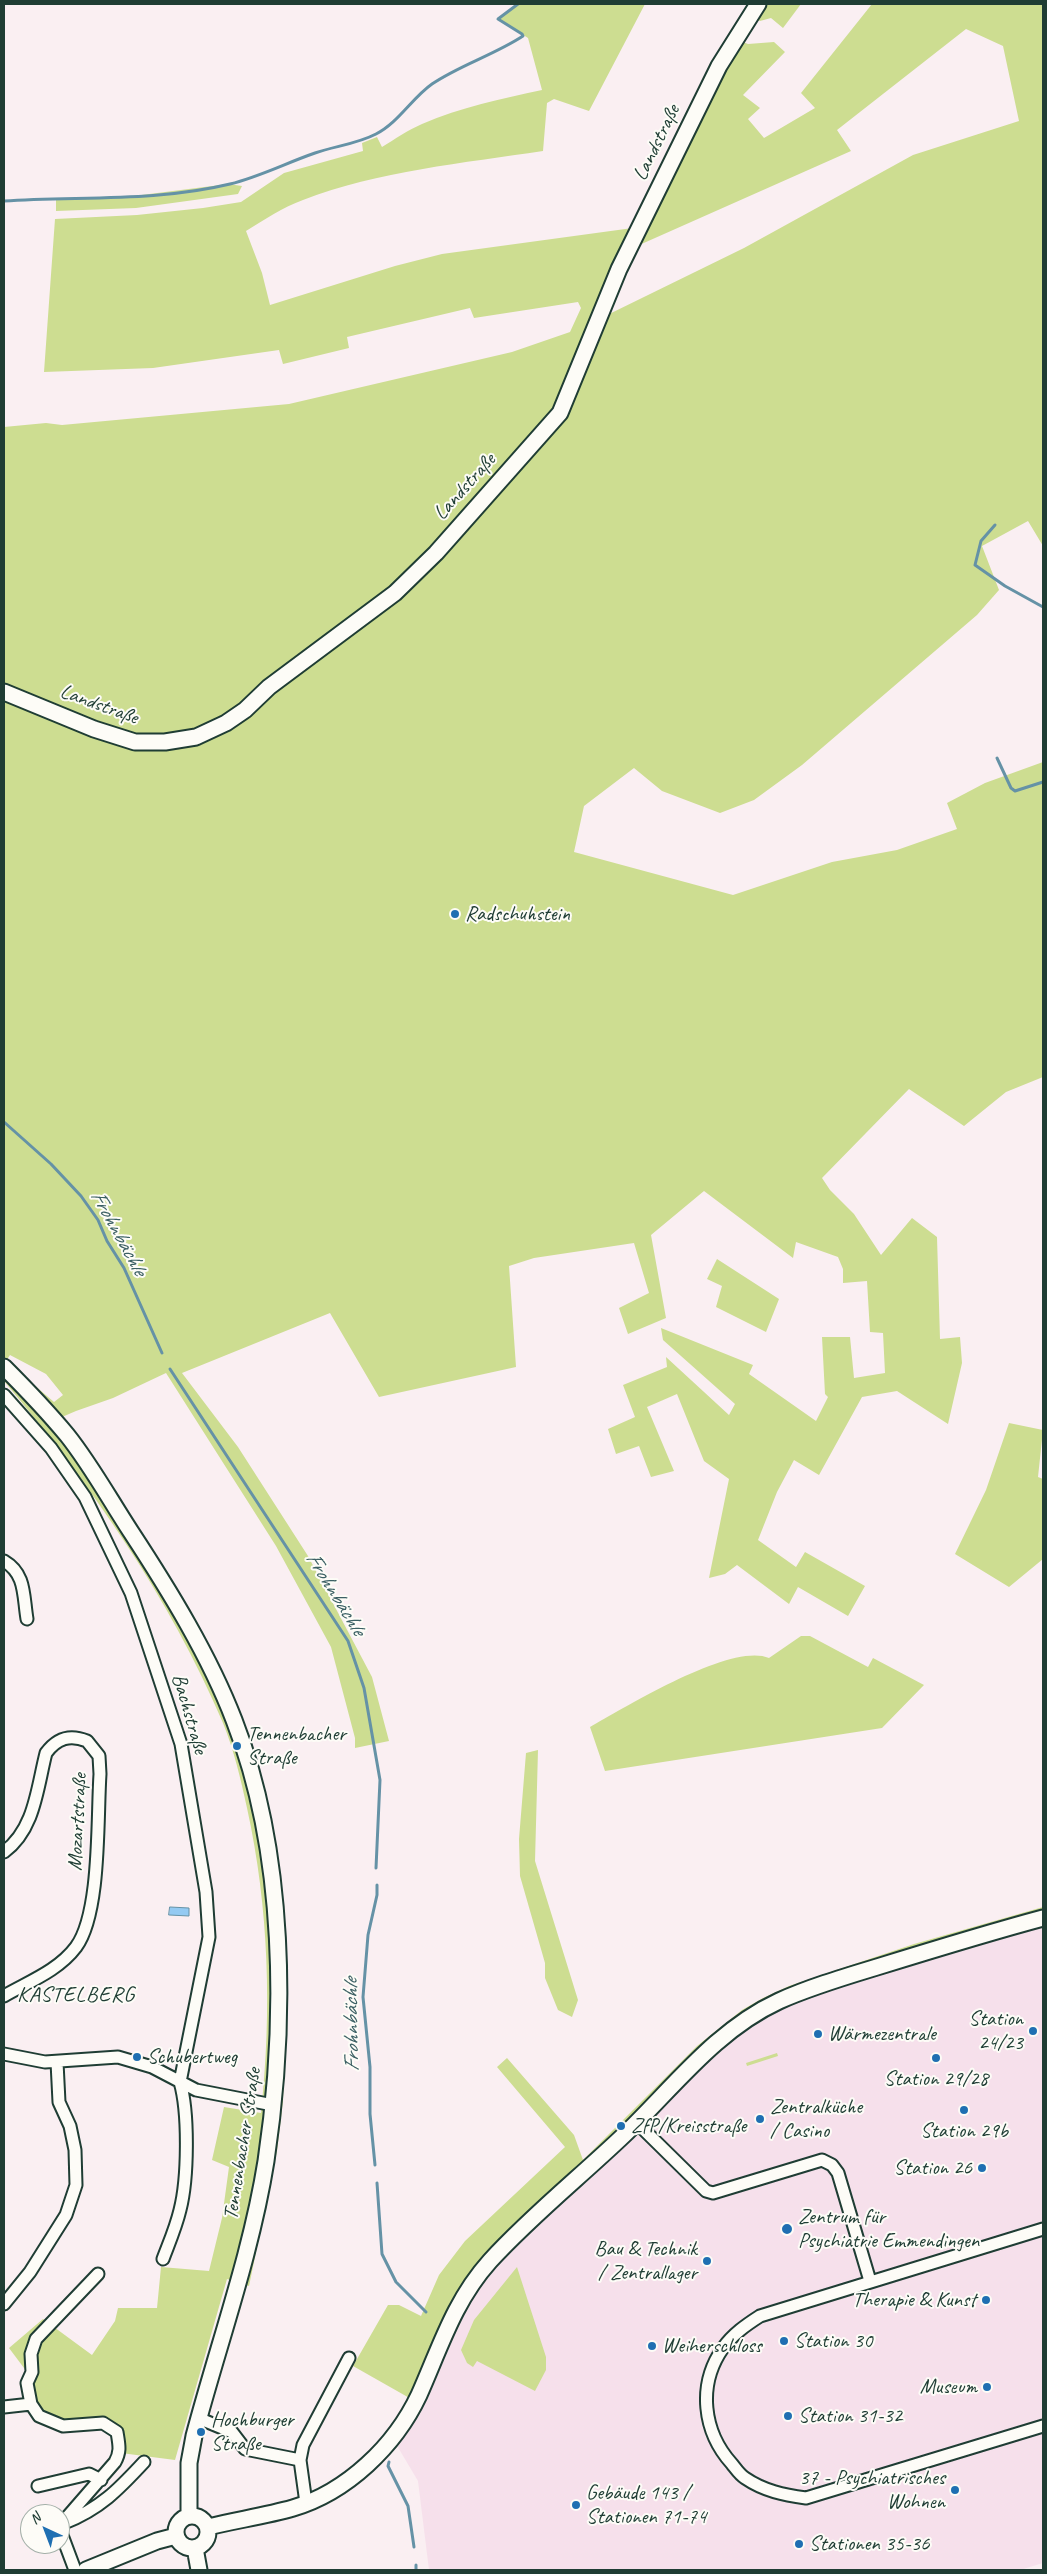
<!DOCTYPE html>
<meta charset="utf-8">
<style>
body{margin:0}
#map{position:relative;width:1047px;height:2574px;overflow:hidden;background:#faeff2;font-family:Caveat,sans-serif}
canvas{display:block}
.frame{position:absolute;inset:0;border:5px solid #1f3d34;pointer-events:none}
.north{position:absolute;left:20px;top:2504px;width:50px;height:50px;box-sizing:border-box;background:#fdfcf7;border:1px solid #a4b0a9;border-radius:50%;rotate:317deg;font-size:14px;font-weight:700;line-height:20px;text-align:center;color:#1f3d34}
.north::after{content:'';display:block;margin:auto;width:18px;height:22px;background:#1f6fb2;clip-path:polygon(50% 0,100% 100%,50% 72%,0 100%)}
</style>
<div id="map">
<canvas width="1047" height="2574"></canvas>
<div class="frame"></div>
<div class="north">N</div>
</div>
<script>
const g = document.querySelector('canvas').getContext('2d');
g.lineJoin = 'round';
function fill(path, color) { g.fillStyle = color; g.fill(path, 'evenodd'); }
function stroke(path, color, width, dash) { g.strokeStyle = color; g.lineWidth = width; g.lineCap = dash ? 'butt' : 'round'; g.setLineDash(dash || []); g.stroke(path); }
function write(font, color, halo, rows, align = 'center') {
  g.font = font + ' Caveat,sans-serif'; g.lineWidth = 4; g.setLineDash([]); g.textBaseline = 'middle'; g.strokeStyle = halo; g.fillStyle = color; for (const [text, x, y, turn = 0] of rows) {
    g.save(); g.translate(x, y); g.rotate((+turn || 0) * Math.PI / 180); g.textAlign = isNaN(turn) ? turn : align; if (halo) g.strokeText(text, 0, 0); g.fillText(text, 0, 0); g.restore();
  }
}
fill(new Path2D(`
 M1043,1922V2563L1020,2570H429L418,2481L396,2444L463,2308L498,2260L725,2038L770,2008Z`), '#f6e0eb');
fill(new Path2D(`
 M518,4H645L589,111L554,99L547,103L543,151C464,163 378,171 303,200C283,207 264,220 246,231L262,273L270,305L395,266L442,254L640,227L735,39L748,44L774,42L785,52L743,95L760,108L748,119L764,138L815,108L801,93L872,4H1043V546L1028,521L982,546L999,590L977,615L802,765L754,800L720,813L662,791L634,768L584,806L574,852L733,895L832,862L897,850L957,829L947,803L985,783L1043,762V1077L1006,1092L964,1126L909,1089L822,1178L830,1190L854,1214L881,1255L912,1218L937,1237L940,1339L960,1337L962,1363L948,1424L897,1391L862,1397L819,1475L794,1460L777,1492L758,1540L796,1567L805,1552L865,1586L848,1616L798,1587L789,1604L737,1565L725,1574L709,1578L729,1479L704,1461L677,1394L647,1407L674,1471L651,1477L639,1446L616,1454L608,1429L635,1417L623,1385L667,1367L666,1357L729,1415L735,1404L663,1340L661,1328L753,1365L749,1374L816,1421L828,1397L825,1394L822,1337H850L854,1378L885,1373L883,1333L870,1332L867,1281L843,1283V1269L838,1257L796,1242L793,1258L704,1191L651,1235L666,1318L628,1334L619,1308L649,1293L634,1243L534,1258L509,1266L516,1367L379,1397L330,1313L182,1373L238,1447L308,1556L372,1677L389,1741L355,1748V1738L331,1647L276,1546L166,1373L113,1398L76,1411L62,1417L73,1431L216,1665L251,1742L265,1796L274,1842L286,2000L283,2101L277,2151L249,2286L227,2279L175,2460L121,2453V2445L104,2423L63,2425L39,2416L30,2376L9,2348L43,2319L92,2355L115,2321L118,2308H157L161,2267L209,2271L222,2218L229,2167L212,2160L224,2107L261,2113C272,2011 269,1908 247,1808C241,1780 234,1750 223,1723C170,1598 91,1485 4,1381V427L46,423L62,425L289,404L512,352L570,332L581,308L578,302L474,318L470,308L347,337L349,348L283,364L279,350L153,368L44,372L55,219L137,215L203,208L241,202L284,173L363,151L362,143L377,137L382,147C395,139 408,130 422,124C461,107 501,99 542,90L528,38L498,19ZM966,29L1003,46L1019,121L913,155L744,248L597,320L628,250L851,151L837,130ZM10,1355L46,1374L63,1395L54,1402L6,1361Z
 M758,4H801L783,28L771,18L760,21L750,16Z
 M228,184L242,186L238,194L136,208L56,211V198L110,199Z
 M717,1259L779,1299L766,1332L716,1307L722,1286L707,1279Z
 M1009,1423L1043,1430L1038,1477L1043,1479V1559L1009,1587L955,1554L986,1490Z
 M801,1636H810L868,1667L873,1658L924,1685L882,1728L605,1771L590,1727C626,1707 731,1642 769,1658Z
 M538,1750L535,1861L578,2000L572,2017L558,2010L545,1978V1963L520,1876L519,1839L526,1753Z
 M1043,1907V1922L770,2008L725,2038L498,2260L463,2308L420,2404L353,2366L388,2305H399L421,2316L439,2275L465,2241L565,2147L497,2067L507,2058L574,2135L583,2160L697,2046L742,2010L763,1998L789,1986L914,1944Z
 M777,2053L778,2056L747,2066L746,2063Z
 M517,2267L546,2357V2370L535,2391L477,2361L473,2367L467,2363L461,2350L474,2320Z`), '#cddd91');
const water = new Path2D(`
 M170,1907L189,1908V1916L169,1915Z`);
fill(water, '#94caf2');
stroke(water, '#6592a6', 1);
stroke(new Path2D(`
 M4,201C79,196 156,202 230,184C259,177 286,163 315,153C335,146 357,144 376,134C398,123 412,98 432,84C460,65 494,55 523,36L522,34L498,19L518,4
 M995,525L981,541L975,565L1005,586L1043,607
 M997,758L1011,788L1015,791L1043,782
 M4,1122L51,1164L81,1196L98,1220L107,1241L124,1268L162,1353
 M170,1369L348,1641L364,1688L380,1780L376,1868
 M375,2165L370,2114V2067L363,1997L368,1935L377,1895V1885
 M377,2183L382,2254L396,2282L426,2312
 M389,2462L388,2466L408,2506L414,2547
 M416,2565V2570`), '#6592a6', 3);
const street = new Path2D(`
 M4,1395L51,1448L85,1497L131,1593L181,1744L206,1892L209,1937L180,2082C189,2113 188,2179 180,2210C176,2227 169,2243 163,2259
 M4,1561C26,1574 23,1595 27,1619
 M4,1852C35,1829 37,1788 46,1753C57,1738 70,1734 87,1741L99,1756L100,1774C97,1818 101,1913 76,1947C58,1971 28,1982 4,1996
 M4,2054L45,2062L118,2057L152,2067L196,2090L273,2105
 M637,2123L706,2191L713,2193L822,2160L832,2165L838,2173L870,2281
 M1043,2229L760,2316C746,2325 733,2334 723,2348C697,2385 703,2432 732,2464C736,2469 740,2475 745,2478C764,2491 784,2495 806,2498L1043,2426
 M4,2304L30,2272L66,2215L76,2185L75,2150L70,2126L59,2102L57,2062
 M4,2407L31,2404
 M198,2418L232,2432L245,2449L300,2460
 M38,2486L89,2474L101,2480
 M306,2503L300,2460L303,2445L349,2358
 M64,2523C100,2509 119,2489 144,2462
 M60,2529L62,2523L115,2462C121,2451 119,2445 117,2432L103,2423L63,2426L39,2416L31,2404L27,2383L32,2372L31,2354L36,2339L98,2274
 M60,2530L75,2570`);
const secondary = new Path2D(`
 M4,692L94,729L135,742H165L196,737L226,723L245,710L269,687L395,593L436,553L560,413L619,269L719,66L758,4
 M4,1367C26,1389 47,1411 67,1435C91,1465 110,1500 131,1532C169,1590 209,1655 234,1720C286,1853 287,2021 266,2161C251,2255 218,2345 194,2436L189,2463V2516
 M176 2532a16 16 0 1 1 32 0a16 16 0 1 1-32 0Z
 M208,2527C236,2520 265,2516 293,2508C347,2492 395,2446 419,2395C440,2348 454,2301 490,2261C531,2216 580,2177 624,2135C673,2088 716,2030 779,2001C810,1987 844,1977 877,1967C932,1950 987,1933 1043,1918
 M195,2548L199,2570
 M86,2570L157,2541L176,2536`);
stroke(street, '#1f3d34', 15);
stroke(secondary, '#1f3d34', 19);
stroke(street, '#fdfcf7', 11);
stroke(secondary, '#fdfcf7', 15);
for (const [x, y, r, color] of [
 [455,914,5,"#1f6fb2"],
 [237,1746,5,"#1f6fb2"],
 [1033,2031,5,"#1f6fb2"],
 [818,2034,5,"#1f6fb2"],
 [137,2057,5,"#1f6fb2"],
 [936,2058,5,"#1f6fb2"],
 [964,2110,5,"#1f6fb2"],
 [760,2119,5,"#1f6fb2"],
 [621,2126,5,"#1f6fb2"],
 [982,2168,5,"#1f6fb2"],
 [787,2229,6,"#1f6fb2"],
 [707,2261,5,"#1f6fb2"],
 [986,2300,5,"#1f6fb2"],
 [784,2341,5,"#1f6fb2"],
 [652,2346,5,"#1f6fb2"],
 [987,2387,5,"#1f6fb2"],
 [788,2416,5,"#1f6fb2"],
 [201,2432,5,"#1f6fb2"],
 [955,2490,5,"#1f6fb2"],
 [576,2505,5,"#1f6fb2"],
 [799,2544,5,"#1f6fb2"]
]) { const dot = new Path2D(); dot.arc(x, y, r, 0, 2 * Math.PI); g.fillStyle = color; g.fill(dot); stroke(dot, '#fdfcf7', 2); }
write('21px', '#1f3d34', '#fdfcf7', [
 ["Landstraße",657,143,-64],
 ["Landstraße",465,487,-48],
 ["Landstraße",99,705,20],
 ["Bachstraße",189,1714,74],
 ["Mozartstraße",78,1822,-87],
 ["Tennenbacher Straße",243,2144,-81]
]);
write('21px', '#1f3d34', '#fdfcf7', [
 ["Radschuhstein",465,914],
 ["Tennenbacher",247,1734],
 ["Straße",247,1758],
 ["Station",1023,2019,"right"],
 ["24/23",1023,2043,"right"],
 ["Wärmezentrale",828,2034],
 ["Schubertweg",147,2057],
 ["Station 29/28",936,2079,"center"],
 ["Zentralküche",770,2107],
 ["/ Casino",770,2131],
 ["ZfP/Kreisstraße",631,2126],
 ["Station 29b",964,2131,"center"],
 ["Station 26",972,2168,"right"],
 ["Zentrum für",798,2217],
 ["Psychiatrie Emmendingen",798,2241],
 ["Bau & Technik",697,2249,"right"],
 ["/ Zentrallager",697,2273,"right"],
 ["Therapie & Kunst",976,2300,"right"],
 ["Station 30",794,2341],
 ["Weiherschloss",662,2346],
 ["Museum",977,2387,"right"],
 ["Station 31-32",798,2416],
 ["Hochburger",211,2420],
 ["Straße",211,2444],
 ["37 - Psychiatrisches",945,2478,"right"],
 ["Wohnen",945,2502,"right"],
 ["Gebäude 143 /",586,2493],
 ["Stationen 71-74",586,2517],
 ["Stationen 35-36",809,2544]
], 'left');
write('italic 22px', '#3c6064', '#fdfcf7', [
 ["Frohnbächle",118,1233,61],
 ["Frohnbächle",335,1594,58],
 ["Frohnbächle",352,2025,-91]
]);
g.letterSpacing = '1px';
write('22px', '#1f3d34', '#fdfcf7', [
 ["KASTELBERG",76,1995]
]);
g.letterSpacing = '0px';
</script>
